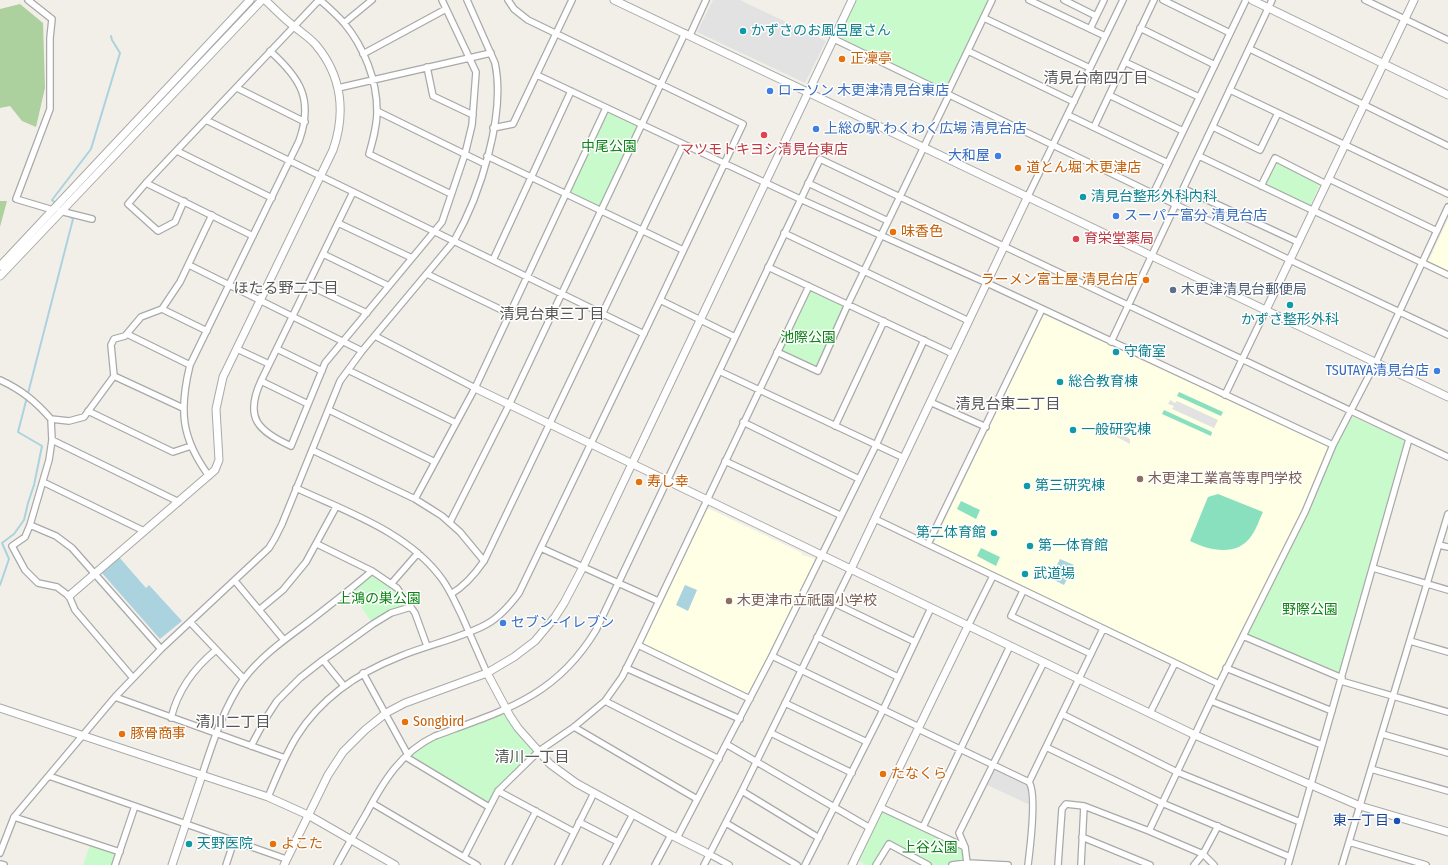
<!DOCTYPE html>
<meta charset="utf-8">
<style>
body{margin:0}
canvas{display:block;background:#f2efe9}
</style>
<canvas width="1448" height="865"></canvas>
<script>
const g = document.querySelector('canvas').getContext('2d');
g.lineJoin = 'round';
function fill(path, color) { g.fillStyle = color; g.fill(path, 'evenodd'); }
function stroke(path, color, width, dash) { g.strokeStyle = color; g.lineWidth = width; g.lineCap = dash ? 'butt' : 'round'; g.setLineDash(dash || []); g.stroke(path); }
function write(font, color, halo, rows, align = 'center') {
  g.font = font + ' "Fira Sans Condensed","Noto Sans JP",sans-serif'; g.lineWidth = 3; g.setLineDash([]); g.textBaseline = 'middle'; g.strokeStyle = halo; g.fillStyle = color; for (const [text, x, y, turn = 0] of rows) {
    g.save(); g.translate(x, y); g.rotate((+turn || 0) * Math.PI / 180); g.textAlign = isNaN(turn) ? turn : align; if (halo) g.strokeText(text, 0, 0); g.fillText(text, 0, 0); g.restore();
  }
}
fill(new Path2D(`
 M1448,219V273L1426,262L1432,254Z
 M1043,314L1328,447L1302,512L1217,679L1074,613L934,543Z
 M706,508L710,509L802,553V555L813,558L815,561L749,694H746L644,645L643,642Z`), '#ffffe5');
fill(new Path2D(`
 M20,4L43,23L45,88L36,127L22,121L10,106L0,108V9Z
 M0,201H7L0,227Z`), '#add19e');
fill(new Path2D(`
 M855,0H990L947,90L838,38Z
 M606,108L642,125L601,211L566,195Z
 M1277,163L1318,183L1319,186L1310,206L1266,186V184Z
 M809,286L848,304L818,371L777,352Z
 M1351,416L1406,441L1340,673L1246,635L1308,515L1336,446Z
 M372,571L388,582L411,607L373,624L349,590Z
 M506,710L539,751L498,791L489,807L408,755L425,741Z
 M880,807L965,847L967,863L952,865H928L890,844L876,865H866L855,858Z
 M91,842L120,852L115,865H83Z`), '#c8facc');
fill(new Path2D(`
 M1179,392L1223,412L1221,416L1177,396Z
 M1164,410L1212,432L1211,436L1162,414Z
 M1218,494L1263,512C1259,520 1257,528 1252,535C1238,557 1210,551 1190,541L1208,497Z
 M961,501L980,510L976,519L957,509Z
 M981,548L1000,557L996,566L977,556Z`), '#88e0be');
fill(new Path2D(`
 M713,0H740L826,41L805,83L697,32Z
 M1170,400L1175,403L1177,401L1218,420L1214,428L1172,409L1174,406L1168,404Z
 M1115,431L1130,439V444L1115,436Z
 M995,768L1028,784L1031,803L1028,804L987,785Z`), '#e2e2e2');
fill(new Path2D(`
 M119,557L146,588L149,585L182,621L160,639L102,573Z
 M1060,559L1074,565L1064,585L1050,578Z
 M685,585L697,590L688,611L676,605Z`), '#aad3df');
stroke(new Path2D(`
 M56,204L52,200L91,149L120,53L112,40L111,36
 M0,585L9,559L2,543L14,534L24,520L28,503L34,485L42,446L18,432L73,219L68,215`), '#aad3df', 2);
const minor = new Path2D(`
 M28,0L52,19L50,38V109L16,199L53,210
 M320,0C328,7 337,15 344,23C364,47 377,80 377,111C377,126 373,140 369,154L451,194
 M1029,0L1105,36
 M1064,0L1096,16
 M1163,0L1230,33
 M1365,0L1448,40
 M984,18L1090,68
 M344,23L372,0
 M1140,28L1215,65
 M1090,29L1104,0
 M690,35L706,0
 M834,39L1290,260L1448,335
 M1250,49L1448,146
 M968,51L1074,102
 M363,54L446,9
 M1125,62L1199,97
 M427,67L433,96L473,115
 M537,75L800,199L987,283L1333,445L1376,362L1448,207
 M237,88L305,122
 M338,88L491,53
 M1230,90L1448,194
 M947,94L992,0
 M1109,95L1183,131
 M377,111L485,164
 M1068,115L1168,163
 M206,120L644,334
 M1094,127L1154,0
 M1213,127L1260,150L1278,113
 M493,128L513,124L572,0
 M177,151L272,198
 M487,156L683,250
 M1199,156L1448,275
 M1329,179L1437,231
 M146,183L253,236
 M808,183L888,221
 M1261,186L1275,158L1326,184
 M1184,189L1298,242
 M353,192L261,381C244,418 258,431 291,446L325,363L442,222L465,154L472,125L476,72L442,0
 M1153,194L1246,0
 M1028,196L1123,0
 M184,201L175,222L158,231L128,204L146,183L319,0
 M60,211L92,219
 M338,223L412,258
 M784,233L969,321
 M323,254L389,286
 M493,260L571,91
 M189,265L362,351
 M768,267L953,354
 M427,274L510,314
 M308,285L367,313
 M660,300L735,337
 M162,309L207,331
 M127,334L190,365
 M375,336L475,388
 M1111,342L1272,0
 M237,349L269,364
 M277,349L322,371
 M777,352L818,371L848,304L949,95
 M348,370L456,423
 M719,371L904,458
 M114,376L183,408
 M0,380C22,390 36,402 51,419L69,421L84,417L114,376L111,345L114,339L125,336L141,317L162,309L180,282L212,215
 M261,381L308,404
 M1225,395L1266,310
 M930,402L986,427
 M329,410L435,462
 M88,411L173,452L191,446
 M51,419L52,440L49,460L30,525L25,537L12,546L25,570L38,583L57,587L69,596L75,610L133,678
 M743,422L859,479
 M835,426L884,321
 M52,440L179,502
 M312,450L415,499L431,509L442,516L460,532L484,561
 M725,461L840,515
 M209,476C181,438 179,410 190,365L299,141C314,99 300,78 270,51
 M43,482L144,531
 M296,488C347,512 408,532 442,579C450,590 455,602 461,614C470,634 478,653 487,673
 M415,499L475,388L606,108
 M875,519L1219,684
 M450,522L509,405L685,33
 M30,525L56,536L72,548L161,649
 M317,544L372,571L397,588L415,613L427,646
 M928,544L1042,309
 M1439,545L1448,547
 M541,548L658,601
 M1373,568L1448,590
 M235,581L284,640
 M391,584L418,553
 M1023,591L1011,616L1091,654
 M451,594C465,586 475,574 484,561L683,145
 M834,603L915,642
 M259,610L283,590L306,562L336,507
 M190,622L244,679
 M968,626L993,576
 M1243,636L1342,678
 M817,637L898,677
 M1410,641L1448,652
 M638,645L750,699
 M772,656L919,727
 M323,660L344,686
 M626,668L740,719
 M1226,668L1332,711
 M363,673L408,755
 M1341,681L1448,712
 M115,697L285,758
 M605,701L719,759
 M1211,701L1322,745
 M785,703L867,742
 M1150,713L1175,663
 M1062,714L1177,772L1300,822
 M171,718C178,690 194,668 216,650
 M574,727L697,799
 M918,729L1029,782C1037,793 1030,849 1028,865
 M771,733L852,773
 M1382,734L1448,753
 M726,744L870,828
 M251,746L266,718L277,701L300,678L323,660L373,624L391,613L411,607
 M1046,747L1162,803L1290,857
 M406,757L489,807
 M1371,769L1448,791
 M202,775C213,742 223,709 243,680C260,657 284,640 307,623C329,606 351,589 372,571
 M49,776L286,859
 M1029,782L1103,629
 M498,791L574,832
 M742,791L819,838
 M268,797C277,776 285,755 297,736C321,698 360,672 401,656C427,645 462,638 487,624C500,617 510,605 519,593L660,300L743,124L528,20L514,9L508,0
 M372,803L477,865
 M880,807L965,847
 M14,817L120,852
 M579,822L618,842
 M726,823L797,865
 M923,827L1010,646
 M1149,831L1219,684L1305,512L1333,445
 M1082,837L1150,865
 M677,838L772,656L876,445L924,340
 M1349,842L1426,865
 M0,853L14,817L115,697L161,649L269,548L275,538L282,524L340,381L362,351L454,241C480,196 506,115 495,63L467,0
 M709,854L729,865
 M464,857L498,791L539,751L574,727L605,701L622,677L638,645L809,286
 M967,863L965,847L959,833L1044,662
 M0,864L4,865
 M115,865L135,806
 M226,865L234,841
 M337,865C346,848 356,831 366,814C383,782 401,752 435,736C503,711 556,697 596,630L820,159L1448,457
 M508,865L536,811
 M558,865L594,793
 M606,865L633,814
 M655,865L671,835
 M704,865L742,791L851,569
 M805,865L883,710L931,608
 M876,865L889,844L928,865
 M952,865L967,863L1008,865
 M1058,865L1062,809L1066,804L1084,806L1149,831L1203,854L1214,865
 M1081,865L1084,806
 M1194,865L1203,854L1218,826
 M1288,865L1409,439
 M1342,865L1448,514`);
const tertiary = new Path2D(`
 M614,0L1448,397
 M1252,0L1448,95
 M0,266L250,0
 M0,276L262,0
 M1266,310L1414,0
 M475,388L1195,735L1360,806L1448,832
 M851,569L1028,196
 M69,596L215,470L219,460L216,409L223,377L333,150C346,113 342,76 316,45C310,38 302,33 295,27C284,19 275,9 265,0
 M487,673L510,716L518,728L550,764L576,783L671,835L709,854
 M0,708L268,797L308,815L395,865
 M172,865L202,775
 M284,865L328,775L343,752L365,730L386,713L405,703L487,673L514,657L535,641L555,617L564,603L583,567L852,0
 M852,865L968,626`);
stroke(minor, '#a9a9a9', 8);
stroke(tertiary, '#a9a9a9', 9);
stroke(minor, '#fff', 5.5);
stroke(tertiary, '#fff', 7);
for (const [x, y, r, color] of [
 [743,31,4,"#0f9aa8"],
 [842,59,4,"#e8710a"],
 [770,91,4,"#3f7fe0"],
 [816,129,4,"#3f7fe0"],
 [764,135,4,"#e0444e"],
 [998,156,4,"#3f7fe0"],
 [1018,168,4,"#e8710a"],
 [1083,197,4,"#0f9aa8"],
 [1116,216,4,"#3f7fe0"],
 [893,232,4,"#e8710a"],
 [1076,239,4,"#e0444e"],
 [1146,280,4,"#e8710a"],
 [1173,290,4,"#5c6f8a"],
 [1290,305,4,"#0f9aa8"],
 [1116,352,4,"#0f9aa8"],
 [1437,371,4,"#3f7fe0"],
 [1060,382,4,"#0f9aa8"],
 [1073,430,4,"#0f9aa8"],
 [1140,479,4,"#8d6e63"],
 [639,482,4,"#e8710a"],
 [1027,486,4,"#0f9aa8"],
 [994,533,4,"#0f9aa8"],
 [1030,546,4,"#0f9aa8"],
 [1025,574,4,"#0f9aa8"],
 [729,601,4,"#8d6e63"],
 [503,623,4,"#3f7fe0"],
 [405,722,4,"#e8710a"],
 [122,734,4,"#e8710a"],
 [883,774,4,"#e8710a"],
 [1397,821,4,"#1a4fb4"],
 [189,844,4,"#0f9aa8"],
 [273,844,4,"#e8710a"]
]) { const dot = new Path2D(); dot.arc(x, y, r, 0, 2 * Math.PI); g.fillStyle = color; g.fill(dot); stroke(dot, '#fff', 1.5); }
write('14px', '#0d838f', '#fff', [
 ["かずさのお風呂屋さん",751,31],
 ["清見台整形外科内科",1091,197],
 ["かずさ整形外科",1290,320,"center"],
 ["守衛室",1124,352],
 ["総合教育棟",1068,382],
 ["一般研究棟",1081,430],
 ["第三研究棟",1035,486],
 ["第二体育館",986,533,"right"],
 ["第一体育館",1038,546],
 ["武道場",1033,574],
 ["天野医院",197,844]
], 'left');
write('14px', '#c56008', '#fff', [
 ["正凜亭",850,59],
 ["道とん堀 木更津店",1026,168],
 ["味香色",901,232],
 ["ラーメン富士屋 清見台店",1138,280,"right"],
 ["寿し幸",647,482],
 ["Songbird",413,722],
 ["豚骨商事",130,734],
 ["たなくら",891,774],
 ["よこた",281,844]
], 'left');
write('14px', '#366cbe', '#fff', [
 ["ローソン 木更津清見台東店",778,91],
 ["上総の駅 わくわく広場 清見台店",824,129],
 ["大和屋",990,156,"right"],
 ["スーパー富分 清見台店",1124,216],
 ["TSUTAYA清見台店",1429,371,"right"],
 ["セブン-イレブン",511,623]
], 'left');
write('14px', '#0c8416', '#fff', [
 ["中尾公園",609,147],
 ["池際公園",808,338],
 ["上鴻の巣公園",379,599],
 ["野際公園",1310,610],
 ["上谷公園",930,848]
]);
write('14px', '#be3a42', '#fff', [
 ["マツモトキヨシ清見台東店",764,150],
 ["育栄堂薬局",1084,239,"left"]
]);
write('14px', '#4e5e75', '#fff', [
 ["木更津清見台郵便局",1181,290]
], 'left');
write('14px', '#785e54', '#fff', [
 ["木更津工業高等専門学校",1148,479],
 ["木更津市立祇園小学校",737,601]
], 'left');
write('14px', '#164399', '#fff', [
 ["東一丁目",1389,821]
], 'right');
write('15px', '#555', '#fff', [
 ["清見台南四丁目",1096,79],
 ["ほたる野二丁目",286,289],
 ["清見台東三丁目",552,315],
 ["清見台東二丁目",1008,405],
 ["清川二丁目",233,723],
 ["清川一丁目",532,758]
]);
</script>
